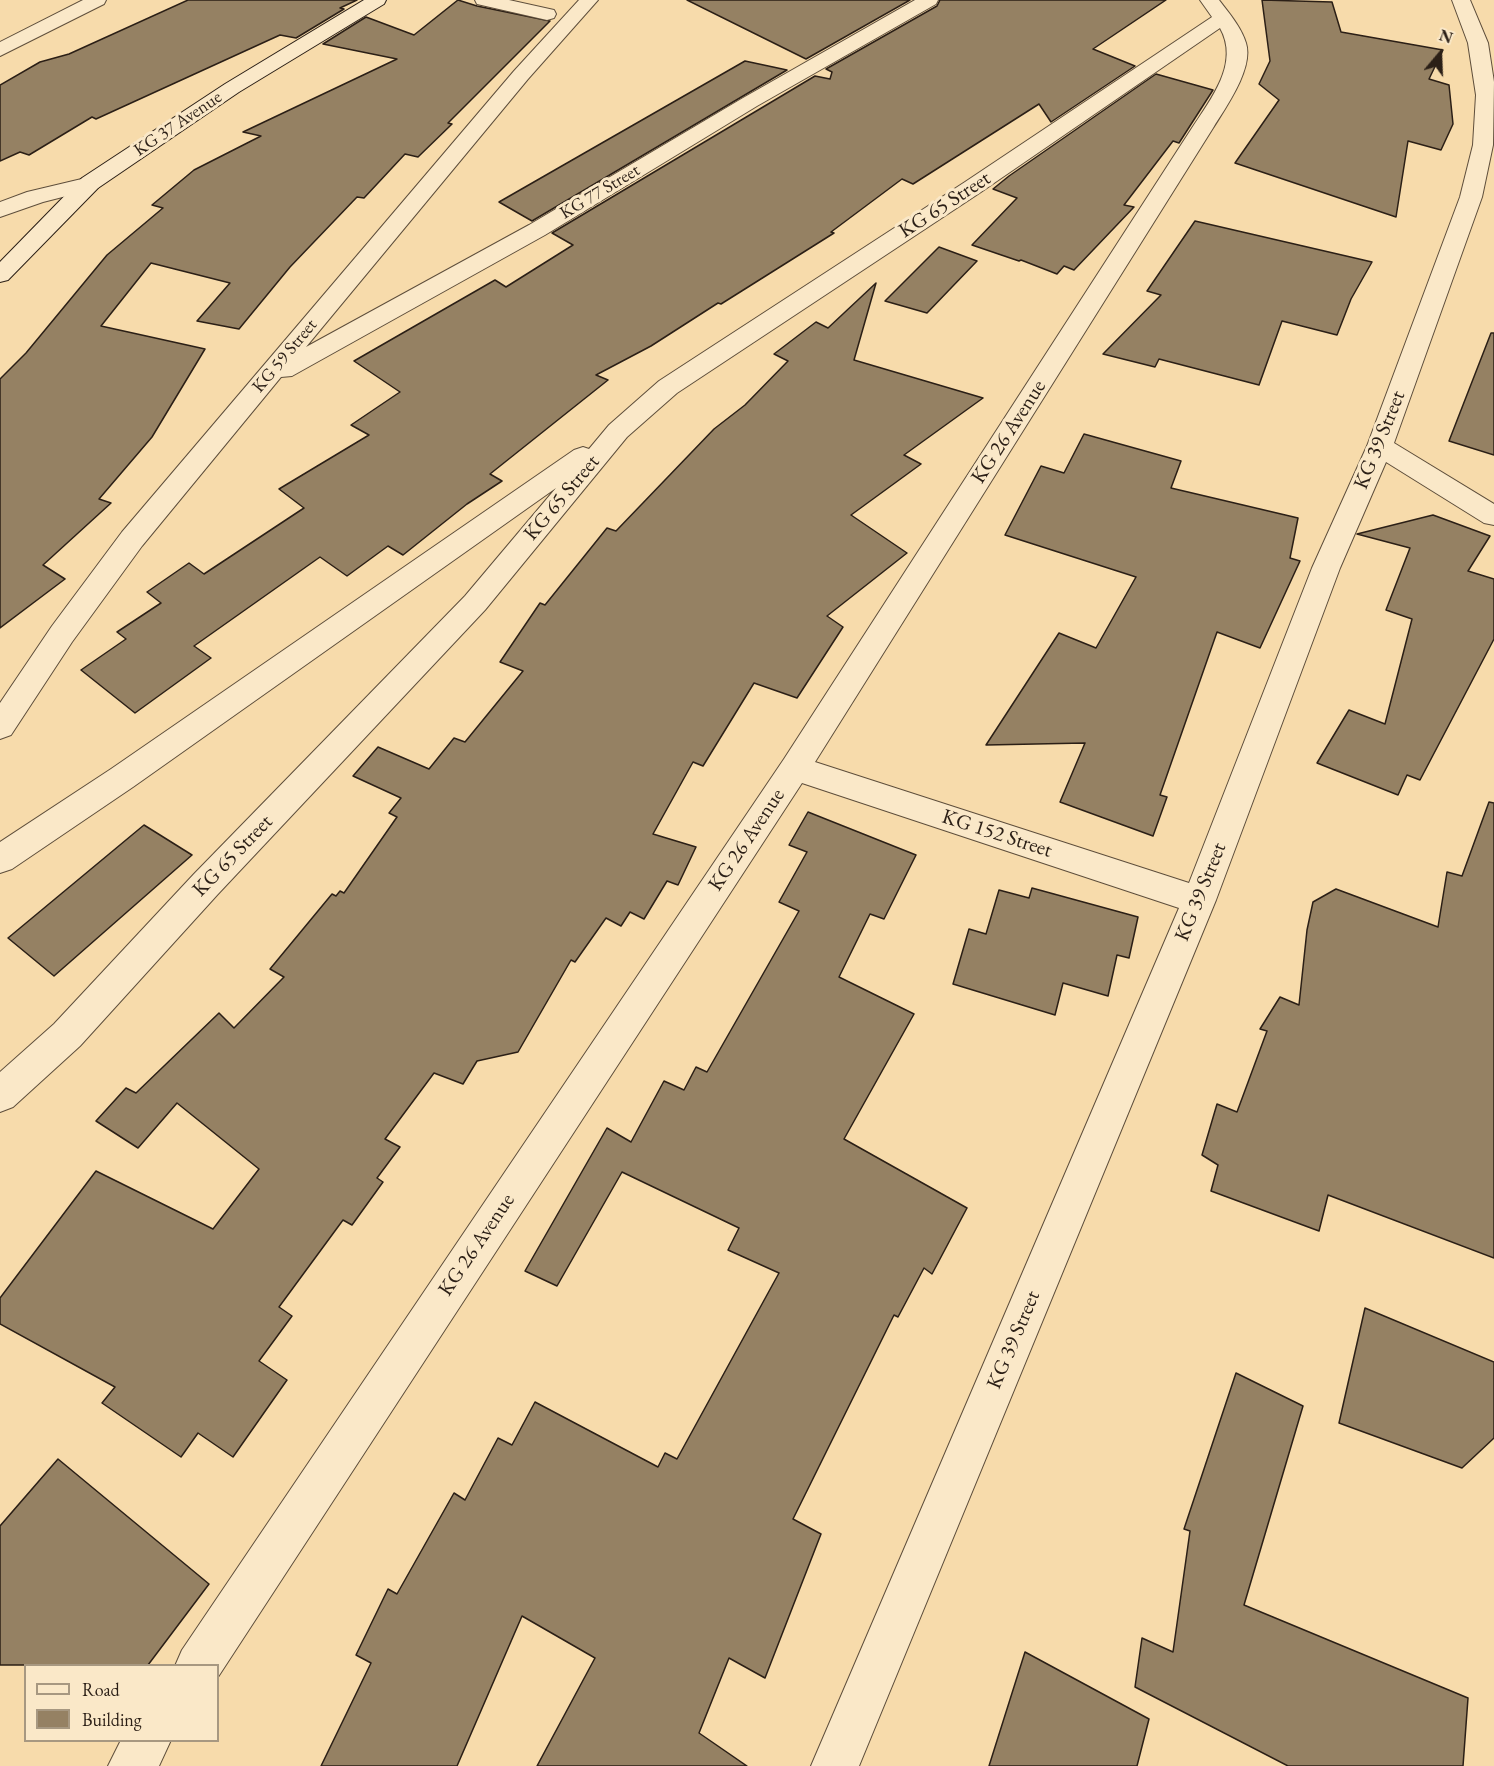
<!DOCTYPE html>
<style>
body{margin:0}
#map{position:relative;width:1494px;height:1766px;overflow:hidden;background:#f7dbab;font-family:"EB Garamond",serif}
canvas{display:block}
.legend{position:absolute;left:24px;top:1664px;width:195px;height:78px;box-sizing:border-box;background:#fae8c8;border:2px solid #a79881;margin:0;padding:8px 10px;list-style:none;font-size:18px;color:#2b1f16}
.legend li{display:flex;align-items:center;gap:12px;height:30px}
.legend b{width:30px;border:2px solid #a79881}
.north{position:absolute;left:1410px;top:24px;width:60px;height:60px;-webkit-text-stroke:4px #fae8c8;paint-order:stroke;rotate:19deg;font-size:16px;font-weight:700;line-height:24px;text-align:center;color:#2b1f16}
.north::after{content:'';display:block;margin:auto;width:21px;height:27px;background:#2b1f16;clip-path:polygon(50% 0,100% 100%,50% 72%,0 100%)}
</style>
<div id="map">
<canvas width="1494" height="1766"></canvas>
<ul class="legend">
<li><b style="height:8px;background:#fae8c8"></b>Road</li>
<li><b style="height:16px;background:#958163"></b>Building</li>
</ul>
<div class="north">N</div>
</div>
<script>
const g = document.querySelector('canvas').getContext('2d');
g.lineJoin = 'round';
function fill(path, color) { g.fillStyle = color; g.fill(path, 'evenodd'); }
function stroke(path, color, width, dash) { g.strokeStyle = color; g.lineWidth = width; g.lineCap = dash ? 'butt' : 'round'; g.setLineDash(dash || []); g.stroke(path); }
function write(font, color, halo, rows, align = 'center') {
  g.font = font + ' "EB Garamond",serif'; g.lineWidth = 6; g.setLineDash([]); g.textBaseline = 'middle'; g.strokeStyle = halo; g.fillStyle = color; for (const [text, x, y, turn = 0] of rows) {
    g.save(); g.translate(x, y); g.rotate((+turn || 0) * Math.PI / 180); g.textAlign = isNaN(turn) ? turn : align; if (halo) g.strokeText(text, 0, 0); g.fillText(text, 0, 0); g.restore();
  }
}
const building = new Path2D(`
 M188,0H357L340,8L344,9L296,38L280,35L96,119L92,117L29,155L20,152L0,161V85L40,62L69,54Z
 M458,0L477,6L550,21L448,123L452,124L418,157L405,154L364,198L357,197L290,267L239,329L197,321L230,283L151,263L101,326L205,349L152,437L99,499L111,503L43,565L65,579L0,628V379L26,353L107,255L163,208L152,205L194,170L261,136L243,132L397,59L323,44L366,17L414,35Z
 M687,0H910L806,59Z
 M940,0H1166L1093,49L1135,66L1051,122L1039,104L913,184L902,179L831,232L834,233L721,304L718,303L651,346L596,375L608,380L490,474L502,481L467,504L403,555L388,546L347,576L320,557L194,646L211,658L135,713L81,670L126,639L117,632L161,603L147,592L189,563L204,574L304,508L279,489L369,435L351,425L400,392L354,361L495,280L506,287L573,245L552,233L815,76L830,79L832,72L826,69L937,6Z
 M1262,0L1332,2L1341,32L1443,50L1429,79L1449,85L1453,124L1441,150L1408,141L1396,217L1235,163L1279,100L1259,84L1270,61Z
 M745,61L787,70L532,221L499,202Z
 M1156,74L1213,90L1179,143L1173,141L1124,205L1134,207L1074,270L1064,266L1057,274L1021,260L1019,261L972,245L1017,198L993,189L1009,176Z
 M1195,221L1372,262L1351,299L1337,335L1282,321L1259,385L1159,359L1155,367L1103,354L1161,295L1147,291Z
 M939,247L977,261L927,313L885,301Z
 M876,283L854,360L983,398L904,455L921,464L851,515L907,553L827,616L843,627L797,698L754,683L703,766L693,762L653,834L696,847L678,885L667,881L644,919L630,912L621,926L606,918L575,962L571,960L518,1052L477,1061L463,1084L434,1073L385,1139L400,1147L377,1178L383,1182L352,1225L343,1220L279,1307L292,1316L259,1361L287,1380L233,1457L198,1433L181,1457L102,1403L115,1387L0,1324V1298L96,1171L213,1229L259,1169L177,1103L138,1148L96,1121L126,1088L136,1093L219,1013L234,1028L284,977L270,969L332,894L336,896L340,891L344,893L397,817L389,813L401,798L353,776L378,747L429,769L454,738L465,742L523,671L500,662L540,603L545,605L607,528L616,531L714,429L745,405L788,361L774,354L816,322L828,328Z
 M1491,333H1494V455L1449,441Z
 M1084,434L1181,461L1171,488L1298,518L1290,558L1300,561L1260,648L1217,632L1160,795L1167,797L1153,836L1060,802L1085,743L986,745L1059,633L1096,648L1136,577L1005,535L1041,466L1064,473Z
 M1433,515L1490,536L1468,571L1494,579V639L1420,780L1407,775L1398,795L1317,763L1349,710L1385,724L1412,619L1386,610L1410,548L1357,534Z
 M1489,802L1494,803V1258L1328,1195L1319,1231L1211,1191L1218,1165L1202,1155L1217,1104L1237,1112L1267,1031L1260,1029L1280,997L1299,1005L1307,930L1313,902L1336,889L1438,927L1447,872L1462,876Z
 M808,812L916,855L884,919L870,914L839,977L914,1014L844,1139L967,1208L932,1274L924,1268L898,1317L894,1315L793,1519L821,1534L765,1678L729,1658L699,1733L747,1766H537L595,1658L522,1616L457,1766H321L371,1663L356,1655L388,1589L397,1594L454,1493L465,1500L498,1438L512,1445L535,1402L658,1467L665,1453L677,1459L779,1273L728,1250L739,1228L622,1172L557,1286L525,1271L607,1128L631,1142L664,1081L684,1090L696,1067L707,1072L799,911L779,902L807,852L789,845Z
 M144,825L192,855L54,976L8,938Z
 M1032,888L1138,917L1129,958L1117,955L1108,996L1063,983L1055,1015L953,984L969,929L986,934L999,890L1029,898Z
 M1365,1308L1494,1362V1438L1462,1468L1339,1423Z
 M1236,1373L1303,1406L1244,1605L1468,1698L1463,1766H1288L1135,1687L1142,1638L1173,1652L1190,1531L1184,1529Z
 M58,1459L209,1584L148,1665H0V1526Z
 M1025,1652L1149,1719L1137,1766H989Z`);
fill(building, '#958163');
stroke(building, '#2b1f16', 1.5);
const street = new Path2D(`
 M83,0H106L104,4L0,56V42Z
 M475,0H509L554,10L556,14L554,18L547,20L477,4Z
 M579,0H598L528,79L306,347L529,225L743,98L915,0H938L936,4L757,106L545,235L292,376L281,377L142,546L72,642L11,735L0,739V703L52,626L122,532L514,71Z
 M1200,0H1219C1229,13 1241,27 1246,43C1254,68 1226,107 1213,128L815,762L1189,883L1312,568L1367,446L1460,197L1473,145L1476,95L1468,43L1452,0H1470L1488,43L1494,82L1493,145L1482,197L1394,443L1494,504V525L1484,523L1386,462L1340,568L1216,900L859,1766H811L1179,908L802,783L218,1677V1666H175L182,1650L784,759L1192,128C1211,99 1240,63 1220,28L981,192L677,393L627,437L485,610L218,894L80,1046L13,1107L0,1112V1072L54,1024L194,874L465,596L556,488L133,787L12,869L0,873V842L111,769L574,450L583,447L589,449L609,425L659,381L965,182L1212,17Z
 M90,177L98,178L101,183L98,188L43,202L0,217V202L27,192Z
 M121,1740H171L159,1766H108Z`);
const secondary = new Path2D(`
 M364,0H386L384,4L239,92L98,188L8,280L0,282V262L82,178L225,84Z`);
stroke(street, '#5e4e3b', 2);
stroke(secondary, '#2b1f16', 2);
fill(street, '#fae8c8');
fill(secondary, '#fae8c8');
write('18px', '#2b1f16', '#fae8c8', [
 ["KG 37 Avenue",178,124,-34],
 ["KG 77 Street",600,192,-31],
 ["KG 59 Street",285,356,-50]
]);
write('21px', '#2b1f16', '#fae8c8', [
 ["KG 65 Street",945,205,-33],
 ["KG 26 Avenue",1009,432,-57],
 ["KG 39 Street",1380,440,-68],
 ["KG 65 Street",562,498,-50],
 ["KG 152 Street",997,834,18],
 ["KG 26 Avenue",747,840,-56],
 ["KG 65 Street",233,856,-46],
 ["KG 39 Street",1201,892,-68],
 ["KG 26 Avenue",477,1245,-56],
 ["KG 39 Street",1014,1340,-67]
]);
</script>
